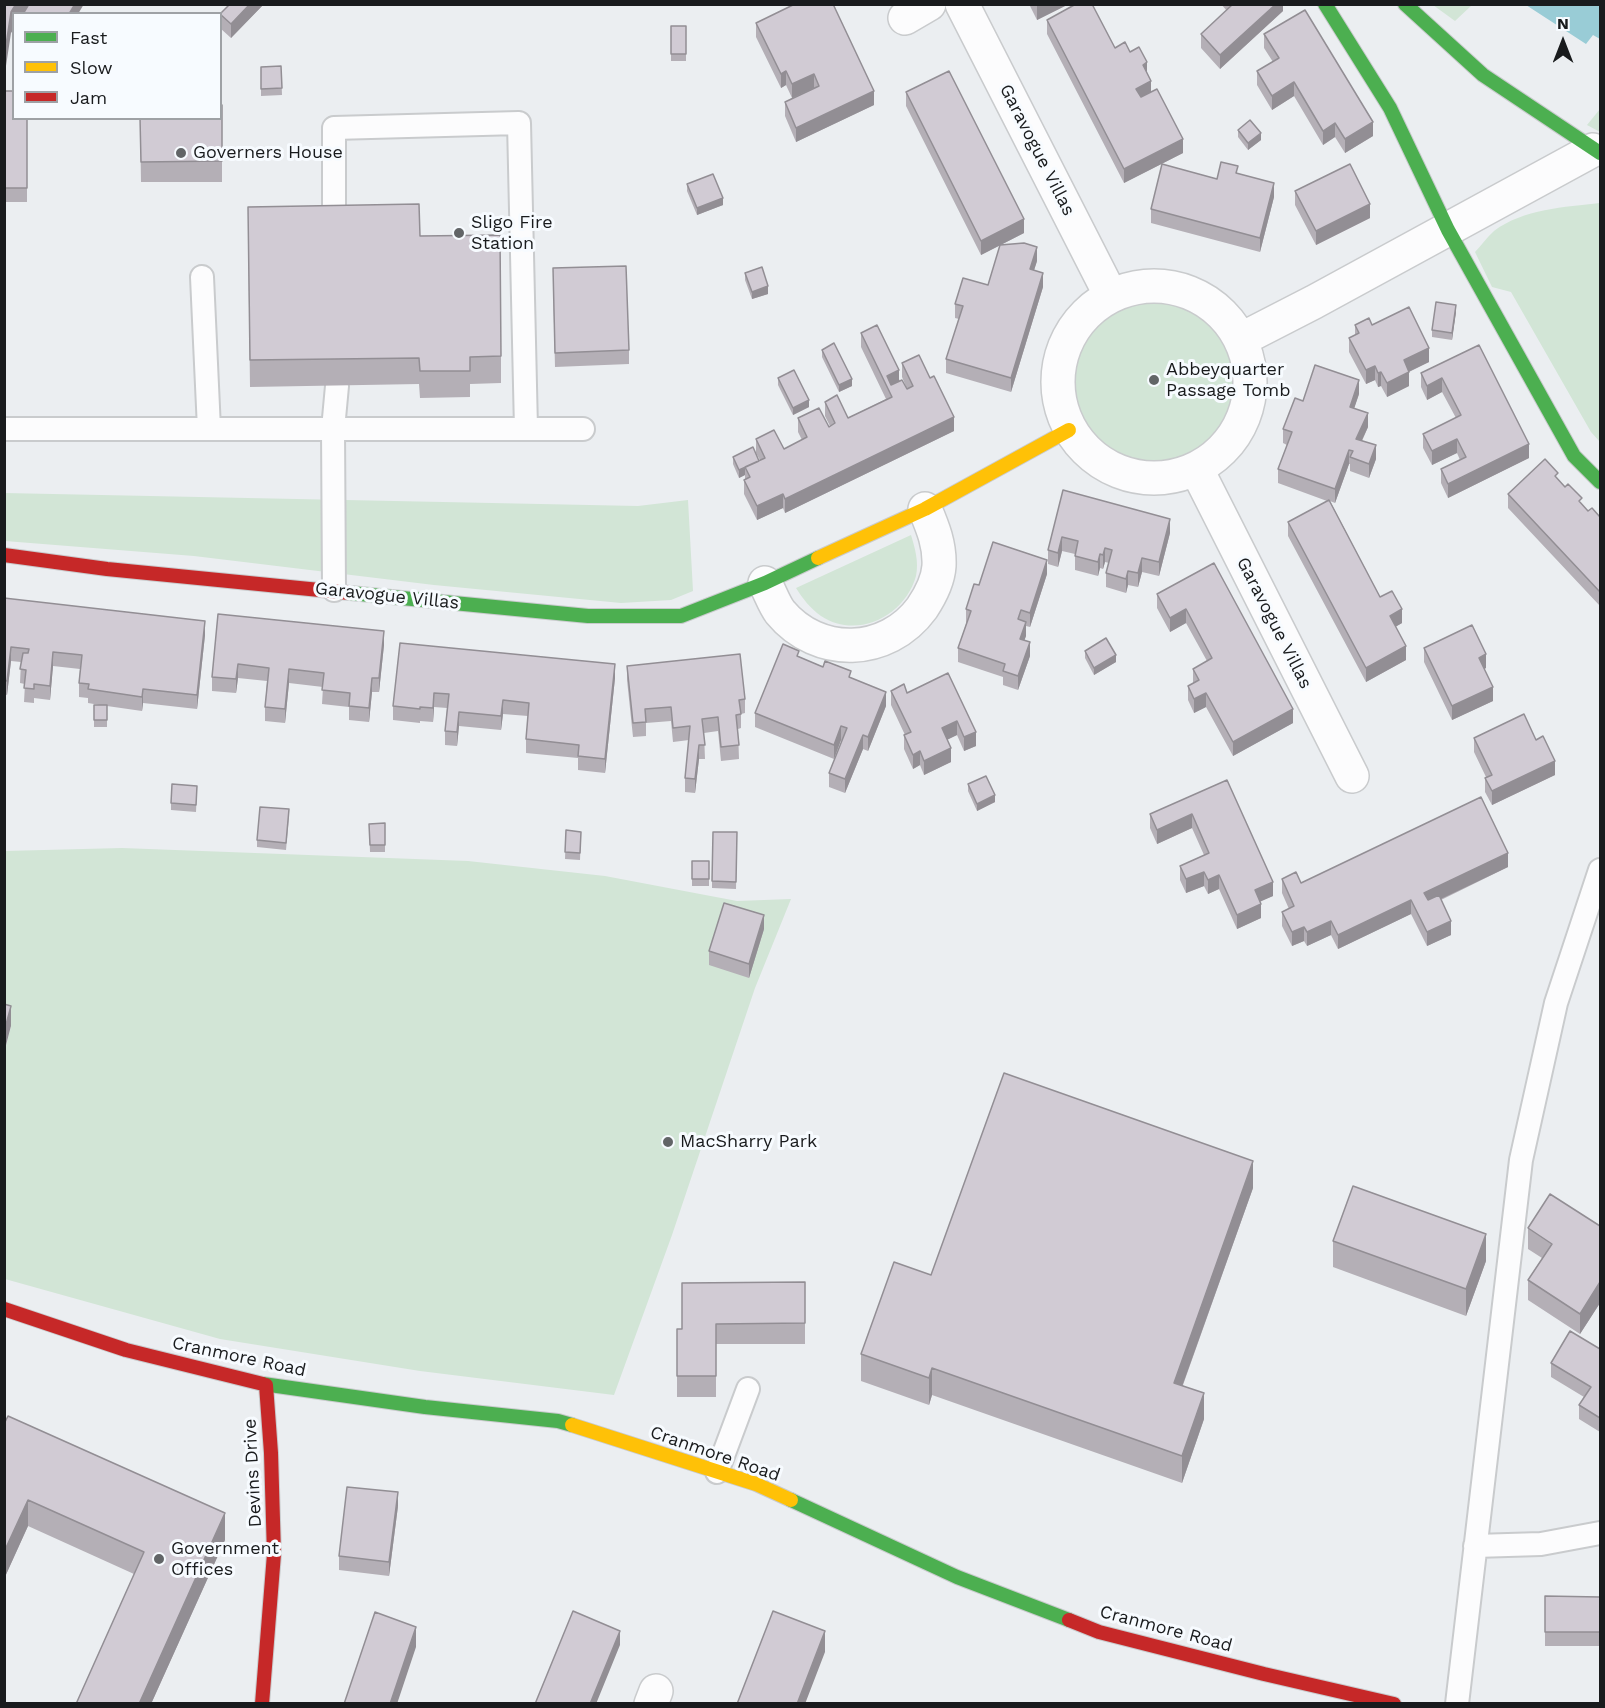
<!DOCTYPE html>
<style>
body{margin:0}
#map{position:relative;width:1605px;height:1708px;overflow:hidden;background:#ebeef1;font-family:"Work Sans",sans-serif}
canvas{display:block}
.frame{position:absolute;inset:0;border:6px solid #191b1d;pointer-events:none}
.legend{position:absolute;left:12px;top:12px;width:210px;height:108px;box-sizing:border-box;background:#f7fbff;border:2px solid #9ea1a5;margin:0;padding:8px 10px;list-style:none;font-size:18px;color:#191b1d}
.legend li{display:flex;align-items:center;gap:12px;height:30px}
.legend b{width:30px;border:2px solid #9ea1a5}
.north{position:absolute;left:1533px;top:12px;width:60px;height:60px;-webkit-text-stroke:4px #f7fbff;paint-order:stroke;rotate:0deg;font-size:16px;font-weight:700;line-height:24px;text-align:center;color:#191b1d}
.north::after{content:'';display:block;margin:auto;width:21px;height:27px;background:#191b1d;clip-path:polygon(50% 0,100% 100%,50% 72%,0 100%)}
</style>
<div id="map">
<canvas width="1605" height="1708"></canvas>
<div class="frame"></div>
<ul class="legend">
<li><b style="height:8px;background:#4caf50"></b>Fast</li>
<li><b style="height:8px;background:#ffc107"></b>Slow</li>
<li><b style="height:8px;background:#c62828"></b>Jam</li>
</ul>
<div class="north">N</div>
</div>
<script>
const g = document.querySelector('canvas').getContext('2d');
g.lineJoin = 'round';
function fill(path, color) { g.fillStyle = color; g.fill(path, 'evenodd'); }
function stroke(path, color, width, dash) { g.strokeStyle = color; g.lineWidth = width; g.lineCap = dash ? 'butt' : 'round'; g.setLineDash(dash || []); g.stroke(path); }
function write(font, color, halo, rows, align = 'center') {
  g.font = font + ' "Work Sans",sans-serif'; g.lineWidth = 6; g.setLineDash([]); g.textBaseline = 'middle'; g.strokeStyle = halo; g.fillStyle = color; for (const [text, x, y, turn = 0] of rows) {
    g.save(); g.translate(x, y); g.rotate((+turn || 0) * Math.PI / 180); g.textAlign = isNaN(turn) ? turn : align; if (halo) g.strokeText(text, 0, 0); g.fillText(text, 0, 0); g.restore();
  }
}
fill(new Path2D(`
 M1433,5H1472L1455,21Z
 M1600,109V132L1587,125Z
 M1600,203V442L1591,432L1511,292L1492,287L1475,252C1481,246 1487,237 1494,231C1523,209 1565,207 1600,203Z
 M1074 382a80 80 0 1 1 160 0a80 80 0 1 1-160 0Z
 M4,493L638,506L688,500L693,591L671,600L621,603L434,585L194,556L5,541Z
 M911,535C915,548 919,562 916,576C905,616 857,640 821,616C810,608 803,599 796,588Z
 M122,848L468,861L605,876L737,901L791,899L755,988L672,1235L614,1395L420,1371L220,1339L5,1279L4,1053L11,1027L5,1025V851Z`), '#d2e5d6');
fill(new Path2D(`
 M1526,5H1600V39L1593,35L1586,44Z`), '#99ccd6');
const lane = new Path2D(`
 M334,232V128L519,123L526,429
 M202,277L209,429
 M4,429H583
 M334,590L333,429L337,386
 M717,1472L748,1389
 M1475,1546L1541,1544L1600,1533
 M1457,1704L1521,1160L1556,1003L1600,870`);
const street = new Path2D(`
 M962,4L1111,296
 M905,18L929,4
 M1058 382a96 96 0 1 1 192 0a96 96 0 1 1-192 0Z
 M1242,339L1314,302L1593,150
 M1197,470L1352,776
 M765,583C770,592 774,604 780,612C818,658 887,656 922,608C930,596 938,581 939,566C940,545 933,528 925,509
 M651,1704L656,1691`);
const fast = new Path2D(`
 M1325,4L1390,108L1448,230L1574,456L1600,482
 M1405,4L1483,75L1600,153
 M350,593L588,616H681L765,583L818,558
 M263,1384L425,1407L558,1421L572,1425
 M791,1500L957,1577L1069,1620`);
const slow = new Path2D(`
 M818,558L925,509L1069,430
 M572,1425L756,1484L791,1500`);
const jam = new Path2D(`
 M4,555L107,569L350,593
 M4,1309L126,1350L263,1384
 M1069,1620L1099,1632L1264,1674L1394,1704
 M262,1704L274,1554L271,1453L266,1385`);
stroke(lane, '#c9cbcd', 26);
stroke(street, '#c9cbcd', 36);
stroke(fast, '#c9cbcd', 16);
stroke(slow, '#c9cbcd', 16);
stroke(jam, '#c9cbcd', 16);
stroke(lane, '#fcfcfd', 22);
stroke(street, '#fcfcfd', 33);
stroke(fast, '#4caf50', 14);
stroke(slow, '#ffc107', 14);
stroke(jam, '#c62828', 14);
fill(new Path2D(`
 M264,4L231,38L220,28V14Z
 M1029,4H1069L1037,20Z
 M1221,4H1283V11L1220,69L1201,48V34L1227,11Z
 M1047,20L1115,48L1130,52L1147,73L1151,92L1183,153L1124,183L1047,34Z
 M756,23L874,105L796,142L785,116V102L792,98L786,85L781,88L756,37Z
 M671,26H686V61H671Z
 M1264,34L1373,136L1345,153L1335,137L1323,145L1294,96L1272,110L1257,85V71L1273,62L1264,48Z
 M281,66L282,95L261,96V67Z
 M4,91L27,118V202H4Z
 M906,92L1024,233L981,255L906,106Z
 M222,105V182H141L140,118Z
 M1238,130L1261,140L1248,150L1238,137Z
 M1238,173L1274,197L1260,252L1151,223V209L1217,179Z
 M687,184L723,205L697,215L687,191Z
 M1295,191L1370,218L1316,245L1295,205Z
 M248,233L420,236L501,356V383L470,384V397L420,398L419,384L250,387Z
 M1037,261L1034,270L1043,287L1011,392L946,373V359L959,319L955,318V304L988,285Z
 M745,273L768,294L752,299L745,280Z
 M553,282L629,350V364L555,367Z
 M1456,312L1452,340L1432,337V330Z
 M1355,325H1372L1429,362L1409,372V386L1387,397L1381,386L1378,387L1375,380L1366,384L1349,352V338L1355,335Z
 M861,333L907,389L902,377V363L954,431L785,513L783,508L757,520L744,494V480L745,479V475L739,478L733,464V457L760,460L756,453V439L784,449L802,440L798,432V418L830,426L825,416V402L848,418L886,399L861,347Z
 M1479,345L1529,458L1448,498L1441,483V469L1460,460L1457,453L1432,465L1423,448V434L1456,418L1442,392L1427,400L1421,387V373Z
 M822,350L852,386L839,392L822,357Z
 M778,378L809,407L793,415L778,385Z
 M1359,394L1354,408L1368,427L1362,441L1376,459L1369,478L1350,471V464H1349L1335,503L1330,501L1380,597L1402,623L1395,627L1406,660L1366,682L1288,536V522L1327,501L1278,483V469L1287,445L1283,443V429Z
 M1558,480L1588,511L1600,517V606L1508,508V494Z
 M1063,490L1170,533L1159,576L1142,572L1138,587L1128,585L1126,593L1106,587V573L1109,563L1105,562L1103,569L1100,568L1098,576L1075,570V554L1062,551L1058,567L1048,564V550Z
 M1214,563L1293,723L1233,756L1206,707L1194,713L1188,700V686L1193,683V669L1207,661L1186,623L1170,632L1157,608V594Z
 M1047,574L1030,627L1026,626V636L1024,640L1030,656L1018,690L1003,685V677L958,662V648L966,624V609L979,585Z
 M4,598L205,635L197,709L143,703L142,711L107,706V727H94V705H100L88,703V698L79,697V683L80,669L53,666L50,700L34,698V703L24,702L25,684L20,683L21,662L11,661L7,695L4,694Z
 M218,614L384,645L379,692H372L369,722L349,720V707L322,704L323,687L289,683L285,723L265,721V707L267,681L238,678L236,693L212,691V677Z
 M400,643L615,678L605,773L578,770V758L526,753V739L528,716L503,714L501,730L459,726L457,746L445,745V731L447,708L434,707L433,722L420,721V723L393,720V706Z
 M1424,648L1486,668L1484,669L1493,701L1452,720L1424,662Z
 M1085,651L1116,662L1094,675L1085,658Z
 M799,657L851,678L886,706L868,751L863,749L845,793L829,787V773L842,741L841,740L834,759L755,727V713Z
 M627,666L745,699V713L741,714V728L738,729L739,759L721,761L718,731L704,733L705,759H699L695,793L685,792V778L689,740L673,742L671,721L646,723V736L633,737L627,680Z
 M948,673L976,746L964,751L957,735L947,740L951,762L924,775L920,765L913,769L904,749V735H905L891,705V691L907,693Z
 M1474,738L1536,740L1555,775L1492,805L1485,792V778L1486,777L1474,752Z
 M1227,780L1273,896L1260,901L1261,918L1237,929L1219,889L1208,894L1204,886L1186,893L1180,880V866L1204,855L1192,828L1157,844L1150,828V814Z
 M968,784L995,802L977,811L968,791Z
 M197,786L196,812L171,810V803Z
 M289,816L286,850L257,847V840Z
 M385,823V852H370L369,824Z
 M566,830L581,832L580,860L565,859Z
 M737,832L736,889L712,888V881Z
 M692,861H709V886H692Z
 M1508,867L1441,900L1451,935L1427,946L1411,914L1338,949L1331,935L1307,946L1304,941L1292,946L1282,926V912L1289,909L1282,893V879L1301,883Z
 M764,929L749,978L709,965V951Z
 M1253,1188L1183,1385L1204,1419L1182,1483L932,1395L929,1405L861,1381V1354L931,1275Z
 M1600,1226V1303L1580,1334L1528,1300V1280L1542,1258L1528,1249V1228Z
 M1333,1241L1486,1261L1466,1316L1333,1267Z
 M805,1282V1344H716V1397H677V1329H682Z
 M1600,1349V1432L1579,1419V1405L1584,1397L1551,1377V1363Z
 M4,1424L225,1540L151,1704H76L134,1574L28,1526L4,1579Z
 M398,1506L389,1576L339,1570V1556Z
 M1545,1596L1600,1597V1646H1545Z`), '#b4afb6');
fill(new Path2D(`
 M16,4H31L24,14H14V29L11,33L4,79V58L11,12Z
 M75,4H84L78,14H69Z
 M250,4H264L231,38V24Z
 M1040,4H1069L1037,20V6Z
 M1276,4H1283V11L1220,69V55Z
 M1147,62V76L1143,65Z
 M786,71V85L781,88V74Z
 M814,74V88L792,98V84Z
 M1151,81V95L1136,103V89Z
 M1294,82V96L1272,110V96Z
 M874,91V105L796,142V128Z
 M1373,122V136L1345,153V139Z
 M1335,123V137L1323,145V131Z
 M1261,133V140L1248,150V143Z
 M1183,139V153L1124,183V169Z
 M1274,183V197L1260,252V238Z
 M723,198V205L697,215V208Z
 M1370,204V218L1316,245V231Z
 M1024,219V233L981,255V241Z
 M1037,247V261L1030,283V269Z
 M1043,273V287L1011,392V378Z
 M768,286V294L752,299V292Z
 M1456,305V312L1452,340V333Z
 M1429,348V362L1404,374V360Z
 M1375,366V380L1366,384V370Z
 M899,370V384L888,389L887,376Z
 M1381,372V386L1378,387V373Z
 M1409,372V386L1387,397V383Z
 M1442,378V392L1427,400V386Z
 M852,379V386L839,392V385Z
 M1359,380V394L1350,421V407Z
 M809,400V407L793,415V408Z
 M1368,413V427L1356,453V439Z
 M954,417V431L785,513V499Z
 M1457,439V453L1432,465V451Z
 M1529,444V458L1448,498V484Z
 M1376,445V459L1369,478V464Z
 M1349,450V464L1335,503V489Z
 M745,468V475L739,478V470Z
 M783,494V508L757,520V506Z
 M1170,519V533L1159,576V562Z
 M1062,537V551L1058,567V553Z
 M1105,548V562L1103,569V555Z
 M1100,554V568L1098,576V562Z
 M1142,558V572L1138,587V573Z
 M1047,560V574L1030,627V613Z
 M1128,571V585L1126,593V579Z
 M1186,609V623L1170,632V618Z
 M1402,609V623L1390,630V616Z
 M205,621V635L197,709V695Z
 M1026,622V636L1020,653V639Z
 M384,631V645L379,692V678Z
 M1030,642V656L1018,690V676Z
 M1406,646V660L1366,682V668Z
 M11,647V661L7,695V681Z
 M53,652V666L50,700V686Z
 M1486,654V668L1479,672V658Z
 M1116,655V662L1094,675V668Z
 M238,664V678L236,693V679Z
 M615,664V678L605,773V759Z
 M289,669V683L285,723V709Z
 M372,678V692L369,722V708Z
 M1493,687V701L1452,720V706Z
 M143,689V703L142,711V697Z
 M886,692V706L868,751V737Z
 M434,693V707L433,722V708Z
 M1206,693V707L1194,713V699Z
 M503,700V714L501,730V716Z
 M1293,709V723L1233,756V742Z
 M459,712V726L457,746V732Z
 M957,721V735L942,742V728Z
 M841,726V740L834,759V745Z
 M976,732V746L964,751V737Z
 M863,735V749L845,793V779Z
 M699,745V759L695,793V779Z
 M951,748V762L924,775V761Z
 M920,751V765L913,769V755Z
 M1555,761V775L1492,805V791Z
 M995,795V802L977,811V804Z
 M1192,814V828L1157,844V830Z
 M1508,853V867L1424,907V893Z
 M1204,872V886L1186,893V879Z
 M1219,875V889L1208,894V880Z
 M1273,882V896L1255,904V890Z
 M1411,900V914L1338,949V935Z
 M1261,904V918L1237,929V915Z
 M764,915V929L749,978V964Z
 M1331,921V935L1307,946V932Z
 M1451,921V935L1427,946V932Z
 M1304,927V941L1292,946V932Z
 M11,1006V1026L4,1053V1032Z
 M1253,1161V1188L1174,1409V1383Z
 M1486,1234V1261L1466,1316V1289Z
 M1600,1282V1303L1580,1334V1314Z
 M932,1368V1395L929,1405V1378Z
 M1204,1393V1419L1182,1483V1456Z
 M398,1492V1506L389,1576V1562Z
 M28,1500V1526L4,1579V1552Z
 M225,1513V1540L151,1704H139Z
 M416,1627V1647L397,1704H390Z
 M620,1631V1645L596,1704H590Z
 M825,1631V1652L805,1704H797Z`), '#928e94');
const building = new Path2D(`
 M4,4H16L11,12L4,58Z
 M29,4H75L69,14H23Z
 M230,4H250L231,24L220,14Z
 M795,4H833L874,91L796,128L785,102L819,86L814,74L792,84L786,71L781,74L756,23Z
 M1076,4H1092L1115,48L1125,42L1130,52L1139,47L1147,62L1143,65L1151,81L1136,89L1141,97L1157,89L1183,139L1124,169L1047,20Z
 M1233,4H1276L1220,55L1201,34Z
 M1305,10L1373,122L1345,139L1335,123L1323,131L1294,82L1272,96L1257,71L1279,58L1264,34Z
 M671,26H686V54H671Z
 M281,66L282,88L261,89V67Z
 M949,71L1024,219L981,241L906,92Z
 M4,91H14V118H27V188H4Z
 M220,105H222V161L141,162L140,118H220Z
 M1250,120L1261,133L1248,143L1238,130Z
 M1221,162L1238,166L1236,173L1274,183L1260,238L1151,209L1162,164L1217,179Z
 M1350,164L1370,204L1316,231L1295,191Z
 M713,174L723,198L697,208L687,184Z
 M419,204L420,236L500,235L501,356L470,357V371H420L419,358L250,360L248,207Z
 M1024,243L1037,247L1030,269L1043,273L1011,378L946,359L963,306L955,304L963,278L988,285L1000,245Z
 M626,266L629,350L555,353L553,268Z
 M762,267L768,286L752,292L745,273Z
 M1436,302L1456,305L1452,333L1432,330Z
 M1409,307L1429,348L1404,360L1409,372L1387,383L1381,372L1378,373L1375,366L1366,370L1349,338L1359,333L1355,325L1369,318L1372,325Z
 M877,325L899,370L887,376L891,385L902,380L907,389L913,386L902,363L919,355L930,378L934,376L954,417L785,499L783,494L757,506L744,480L750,477L745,467L765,458L756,439L774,430L784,449L807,437L798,418L819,408L829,427L835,423L825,402L837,395L848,418L892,397L861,333Z
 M834,343L852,379L839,385L822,350Z
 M1479,345L1529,444L1448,484L1441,469L1466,457L1457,439L1432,451L1423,434L1461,415L1442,378L1427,386L1421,373Z
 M1315,365L1359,380L1350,407L1368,413L1356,439L1376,445L1369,464L1350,457L1353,451L1349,450L1335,489L1278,469L1292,432L1283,429L1295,398L1303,401Z
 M794,370L809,400L793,408L778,378Z
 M753,447L759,461L739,470L733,457Z
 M1545,459L1558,473L1555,476L1565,487L1568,484L1582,498L1579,501L1588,511L1592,508L1600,517V592L1508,494Z
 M1063,490L1170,519L1159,562L1142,558L1138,573L1128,571L1126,579L1106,573L1112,550L1105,548L1103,555L1100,554L1098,562L1075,556L1078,541L1062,537L1058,553L1048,550Z
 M1329,500L1380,597L1392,591L1402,609L1390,616L1406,646L1366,668L1288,522Z
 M993,542L1047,560L1030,613L1021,610L1018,619L1026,622L1020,639L1030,642L1018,676L1003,671L1005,664L958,648L971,611L966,609L974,584L979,585Z
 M1214,563L1293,709L1233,742L1206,693L1194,699L1188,686L1199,680L1193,669L1212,658L1186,609L1170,618L1157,594Z
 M4,598L205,621L197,695L143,689L142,697L88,689L89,684L79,683L82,655L53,652L50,686L34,684V689L24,688L26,670L20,669L23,653H28L29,649L11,647L7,681L4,680Z
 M218,614L384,631L379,678H372L369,708L349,706L350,693L322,690L324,673L289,669L285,709L265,707L269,668L238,664L236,679L212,677Z
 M1472,625L1486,654L1479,658L1493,687L1452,706L1424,648Z
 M1106,638L1116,655L1094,668L1085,651Z
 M400,643L615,664L605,759L578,756L579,745L526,739L529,703L503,700L501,716L459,712L457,732L445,731L449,694L434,693L433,708L420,707V709L393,706Z
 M783,644L799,651L797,656L823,667L825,661L851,671L849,677L886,692L868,737L863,735L845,779L829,773L847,728L841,726L834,745L755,713Z
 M740,654L745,699L739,700L741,714L736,715L739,745L721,747L718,717L702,719L705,745H699L695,779L685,778L690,726L673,728L671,707L645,709L646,722L633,723L627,666Z
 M948,673L976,732L964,737L957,721L942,728L951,748L924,761L920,751L913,755L904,735L911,732L891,691L904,684L907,693Z
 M94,705H107V720H94Z
 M1524,714L1536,740L1543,736L1555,761L1492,791L1485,778L1492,775L1474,738Z
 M986,776L995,795L977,804L968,784Z
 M1227,780L1273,882L1255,890L1261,904L1237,915L1219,875L1208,880L1204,872L1186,879L1180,866L1209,853L1192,814L1157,830L1150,814Z
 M172,784L197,786L196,805L171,803Z
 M1481,797L1508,853L1424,893L1428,900L1439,895L1451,921L1427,932L1411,900L1338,935L1331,921L1307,932L1304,927L1292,932L1282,912L1294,906L1282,879L1296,872L1301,883Z
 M260,807L289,809L286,843L257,840Z
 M385,823V845H370L369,824Z
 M566,830L581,832L580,853L565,852Z
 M713,832H737L736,882L712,881Z
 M692,861H709V879H692Z
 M724,903L764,915L749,964L709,951Z
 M4,1004L11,1006L4,1032Z
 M1004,1073L1253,1161L1174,1383L1204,1393L1182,1456L932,1368L929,1378L861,1354L894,1262L931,1275Z
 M1353,1186L1486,1234L1466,1289L1333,1241Z
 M1550,1194L1600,1226V1282L1580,1314L1528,1280L1552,1244L1528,1228Z
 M805,1282V1323L716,1324V1376H677V1329H682V1283Z
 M1570,1331L1600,1349V1418L1579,1405L1591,1387L1551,1363Z
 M8,1416L225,1513L139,1704H76L144,1552L28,1500L4,1552V1424Z
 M347,1487L398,1492L389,1562L339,1556Z
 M1545,1596L1600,1597V1632H1545Z
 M573,1611L620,1631L590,1704H535Z
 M773,1611L825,1631L797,1704H737Z
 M375,1612L416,1627L390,1704H344Z`);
fill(building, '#d1cbd4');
stroke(building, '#928e94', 1.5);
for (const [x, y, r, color] of [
 [181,153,6,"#626567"],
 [459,233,6,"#626567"],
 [1154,380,6,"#626567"],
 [668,1142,6,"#626567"],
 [159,1559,6,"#626567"]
]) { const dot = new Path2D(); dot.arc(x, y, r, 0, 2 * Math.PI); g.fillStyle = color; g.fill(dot); stroke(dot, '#f7fbff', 2); }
write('18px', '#191b1d', '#f7fbff', [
 ["Garavogue Villas",1037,150,63],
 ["Garavogue Villas",387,596,6],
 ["Garavogue Villas",1274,623,63],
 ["Cranmore Road",239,1357,12],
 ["Cranmore Road",715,1454,19],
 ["Devins Drive",253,1473,-93],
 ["Cranmore Road",1166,1629,15]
]);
write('18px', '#191b1d', '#f7fbff', [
 ["Governers House",193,153],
 ["Sligo Fire",471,223],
 ["Station",471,244],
 ["Abbeyquarter",1166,370],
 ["Passage Tomb",1166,391],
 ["MacSharry Park",680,1142],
 ["Government",171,1549],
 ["Offices",171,1570]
], 'left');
</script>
